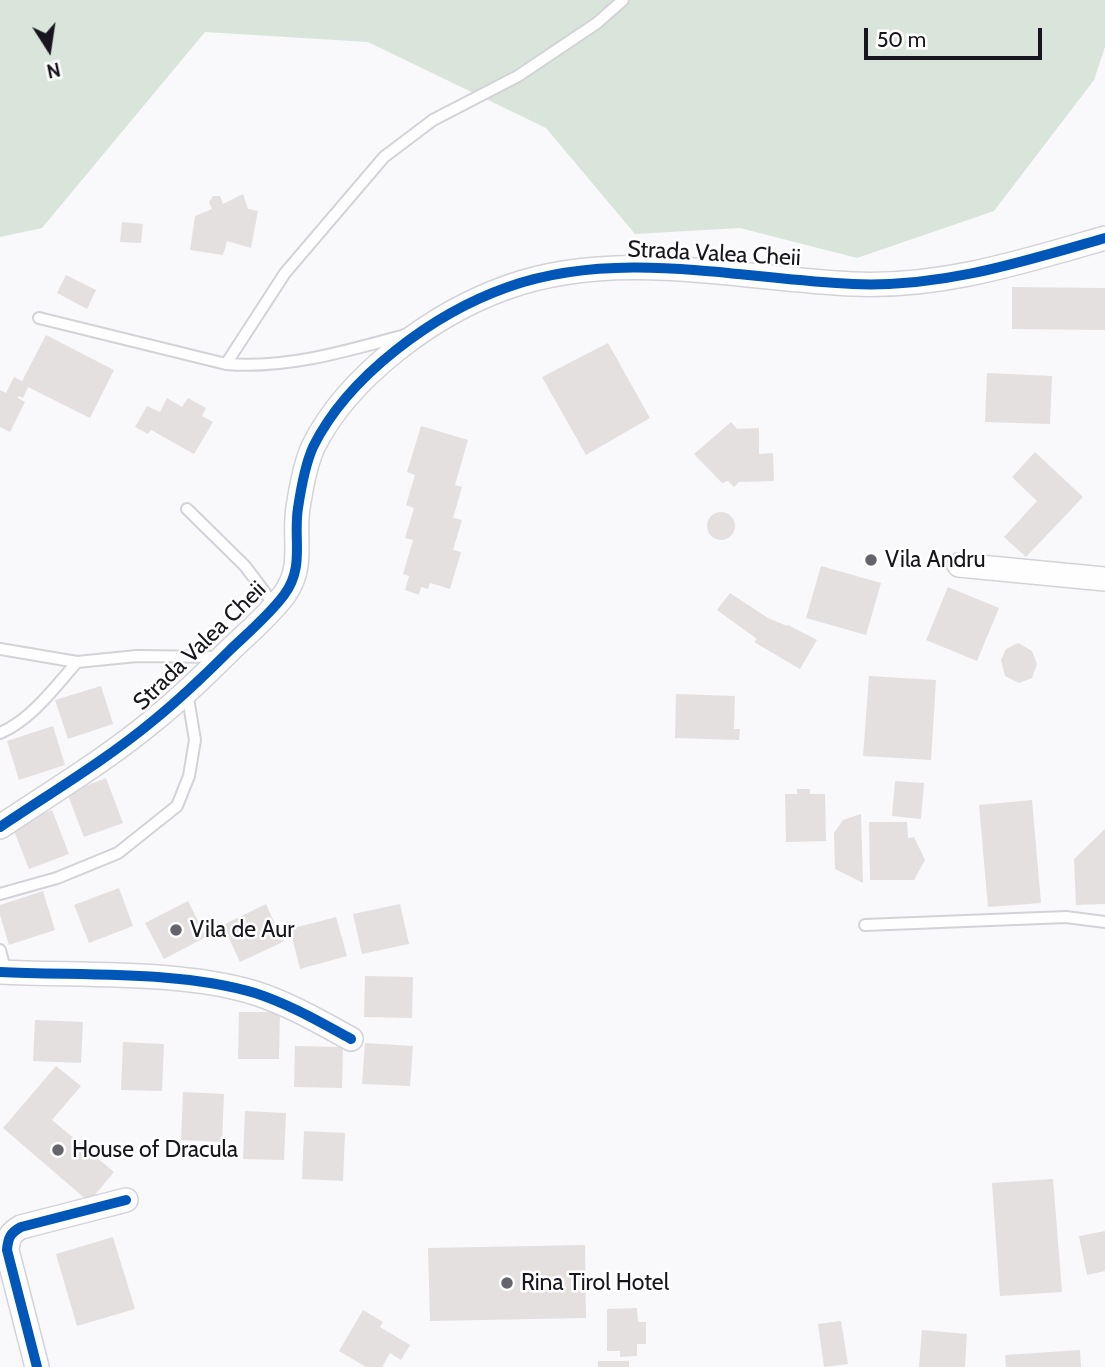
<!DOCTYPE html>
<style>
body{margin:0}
#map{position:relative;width:1105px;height:1367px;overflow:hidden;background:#f9f8fb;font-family:Cabin,sans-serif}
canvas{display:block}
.north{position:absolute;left:14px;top:14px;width:70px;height:70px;-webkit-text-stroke:5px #fff;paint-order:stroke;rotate:168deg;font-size:19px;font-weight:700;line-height:28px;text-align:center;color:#17151e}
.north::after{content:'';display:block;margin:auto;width:24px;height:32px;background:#17151e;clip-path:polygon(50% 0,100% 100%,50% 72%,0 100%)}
.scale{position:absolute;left:864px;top:28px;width:178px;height:32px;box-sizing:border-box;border:4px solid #17151e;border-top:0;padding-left:9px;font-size:21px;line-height:24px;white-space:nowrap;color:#17151e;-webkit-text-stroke:5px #fff;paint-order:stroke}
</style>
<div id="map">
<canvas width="1105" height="1367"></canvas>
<div class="north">N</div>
<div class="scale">50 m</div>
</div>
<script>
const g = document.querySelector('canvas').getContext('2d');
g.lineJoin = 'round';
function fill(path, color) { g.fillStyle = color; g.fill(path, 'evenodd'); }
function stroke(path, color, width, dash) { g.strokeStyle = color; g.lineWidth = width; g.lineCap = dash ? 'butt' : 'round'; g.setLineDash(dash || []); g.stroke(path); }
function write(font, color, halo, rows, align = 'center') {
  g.font = font + ' Cabin,sans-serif'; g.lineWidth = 5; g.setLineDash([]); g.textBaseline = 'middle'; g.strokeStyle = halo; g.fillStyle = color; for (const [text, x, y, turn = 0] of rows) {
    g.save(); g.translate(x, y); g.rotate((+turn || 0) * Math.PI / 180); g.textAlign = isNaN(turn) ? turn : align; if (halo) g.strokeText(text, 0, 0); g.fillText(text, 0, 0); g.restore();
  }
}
fill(new Path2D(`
 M0,0H1105V47L1094,80L994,211L857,258L740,228L635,234L546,128L368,42L205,32L42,228L0,237Z`), '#d9e5db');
fill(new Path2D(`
 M243,194L248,209L258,211L251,248L227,241L223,255L190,250L195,216L212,209L209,202L213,196H220L223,204Z
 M122,222L143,224L141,243L120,242Z
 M66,275L96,290L87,309L57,293Z
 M1012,287L1105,288V330L1012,329Z
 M46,335L114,370L90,418L28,387L23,398L19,396L18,398L25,402L10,432L0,427V390L6,393L14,377L22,381Z
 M608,343L650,418L586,455L542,377Z
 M987,373L1052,376L1050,424L985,422Z
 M167,398L182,407L188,398L206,408L202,416L213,422L194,454L151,430L148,434L135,427L147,406L160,412Z
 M731,422L737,429L759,428V454L773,453L774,481L739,482L734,487L728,481L722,483L694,454Z
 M421,426L468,440L455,485L462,487L453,518L462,520L453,550L461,552L450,589L430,583L428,589L421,587L419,595L405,590L409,576L403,574L413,540L405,538L414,508L406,505L415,475L407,472Z
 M1035,452L1083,497L1026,557L1004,537L1037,501L1012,477Z
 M707 526a14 14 0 1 1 28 0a14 14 0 1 1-28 0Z
 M821,566L881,583L866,635L806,618Z
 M948,587L999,608L977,661L926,640Z
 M730,593L768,618L787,626L788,625L817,640L800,669L754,642L757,639L717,610Z
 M1018,643L1032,651L1037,664L1032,678L1019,683L1005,676L1001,660L1006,649Z
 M869,676L936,680L931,760L863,756Z
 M101,686L113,724L68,739L55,700Z
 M676,694L735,696L734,729H740L739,740L675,738Z
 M53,726L65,765L19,780L7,741Z
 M106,778L123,823L84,837L67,793Z
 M895,781L924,783L921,819L892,816Z
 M797,789H810V794H825L826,841L786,842L785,794H797Z
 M1032,800L1041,903L988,907L979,805Z
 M52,810L69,854L29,869L12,826Z
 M861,814L863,883L835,869L834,833L843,820Z
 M869,822H907L908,838L914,837L925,860L914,880H870Z
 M1105,829V904L1076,905L1074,859Z
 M119,888L133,926L89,943L74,905Z
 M43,891L55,930L9,945L0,915V905Z
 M188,901L206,937L164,959L145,923Z
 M266,904L283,942L240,962L223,925Z
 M400,904L409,944L362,954L353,914Z
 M336,917L347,956L300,969L290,929Z
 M365,976L413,977L412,1018L364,1017Z
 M239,1012H280L279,1059H238Z
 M35,1020L83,1022L81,1063L33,1061Z
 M123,1042L164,1044L162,1091L121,1090Z
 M365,1043L413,1046L410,1086L362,1084Z
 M295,1046L343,1047L342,1088L294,1087Z
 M56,1066L81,1086L52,1120L114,1172L89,1202L3,1128Z
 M183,1092L224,1094L222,1142L181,1140Z
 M245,1111L286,1113L284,1160L243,1159Z
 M304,1131L345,1133L343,1181L302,1179Z
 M1053,1179L1062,1292L1000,1296L992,1183Z
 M1105,1231V1271L1087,1275L1079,1236Z
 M113,1237L135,1309L77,1326L56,1254Z
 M585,1245L586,1318L430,1321L428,1248Z
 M637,1308L638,1322H646V1344H637V1356L620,1357V1351H607V1309Z
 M363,1310L383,1322L380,1327L410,1345L401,1360L390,1353L382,1367H366L339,1351Z
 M841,1321L848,1364L824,1367L818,1324Z
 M922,1330L967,1334L965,1367H919Z
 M1080,1350L1081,1367H1006L1005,1355Z
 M598,1361H629V1367H598Z`), '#e5e0e0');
const lane = new Path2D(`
 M39,318L226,364C287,369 347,351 405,335
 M226,364L285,273L384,157L433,120L518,76L597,23L623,0
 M187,509L245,566L275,606
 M0,649L77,662L137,656L221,657
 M0,733C31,720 55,687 77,662
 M0,894L57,878L118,853L177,806L189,776L195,740L187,692
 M865,925L1066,917L1105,922
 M0,950L6,973`);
const street = new Path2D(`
 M959,565L1105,579
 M0,827C52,792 106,760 154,720C181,698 206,674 231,649C249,632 269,615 284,595C305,567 293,539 298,508C301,488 305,465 313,447C348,376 434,313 508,287C619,248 740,279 853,284C941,288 1022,262 1105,238
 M0,972C80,976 179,970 255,993C289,1004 320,1022 351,1039
 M37,1367L7,1250C8,1238 10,1233 21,1227L126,1200`);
stroke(lane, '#d3d2d8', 14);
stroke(street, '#d3d2d8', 26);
stroke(lane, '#fefefe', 10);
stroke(street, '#fefefe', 23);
stroke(new Path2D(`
 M0,827C52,792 106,760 154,720C181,698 206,674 231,649C249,632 269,615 284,595C305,567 293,539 298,508C301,488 305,465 313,447C348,376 434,313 508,287C619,248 740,279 853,284C941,288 1022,262 1105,238
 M0,972C80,976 179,970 255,993C289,1004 320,1022 351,1039
 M37,1367L7,1250C8,1238 10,1233 21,1227L126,1200`), '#0057b8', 10);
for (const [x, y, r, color] of [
 [871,560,7,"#66646b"],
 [176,930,7,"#66646b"],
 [58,1150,7,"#66646b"],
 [507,1283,7,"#66646b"]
]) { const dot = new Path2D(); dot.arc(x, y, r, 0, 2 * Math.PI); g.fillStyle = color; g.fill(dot); stroke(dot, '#fff', 2.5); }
write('23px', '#17151e', '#fff', [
 ["Strada Valea Cheii",714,254,3],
 ["Strada Valea Cheii",200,646,-44]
]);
write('23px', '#17151e', '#fff', [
 ["Vila Andru",885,560],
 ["Vila de Aur",190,930],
 ["House of Dracula",72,1150],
 ["Rina Tirol Hotel",521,1283]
], 'left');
</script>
